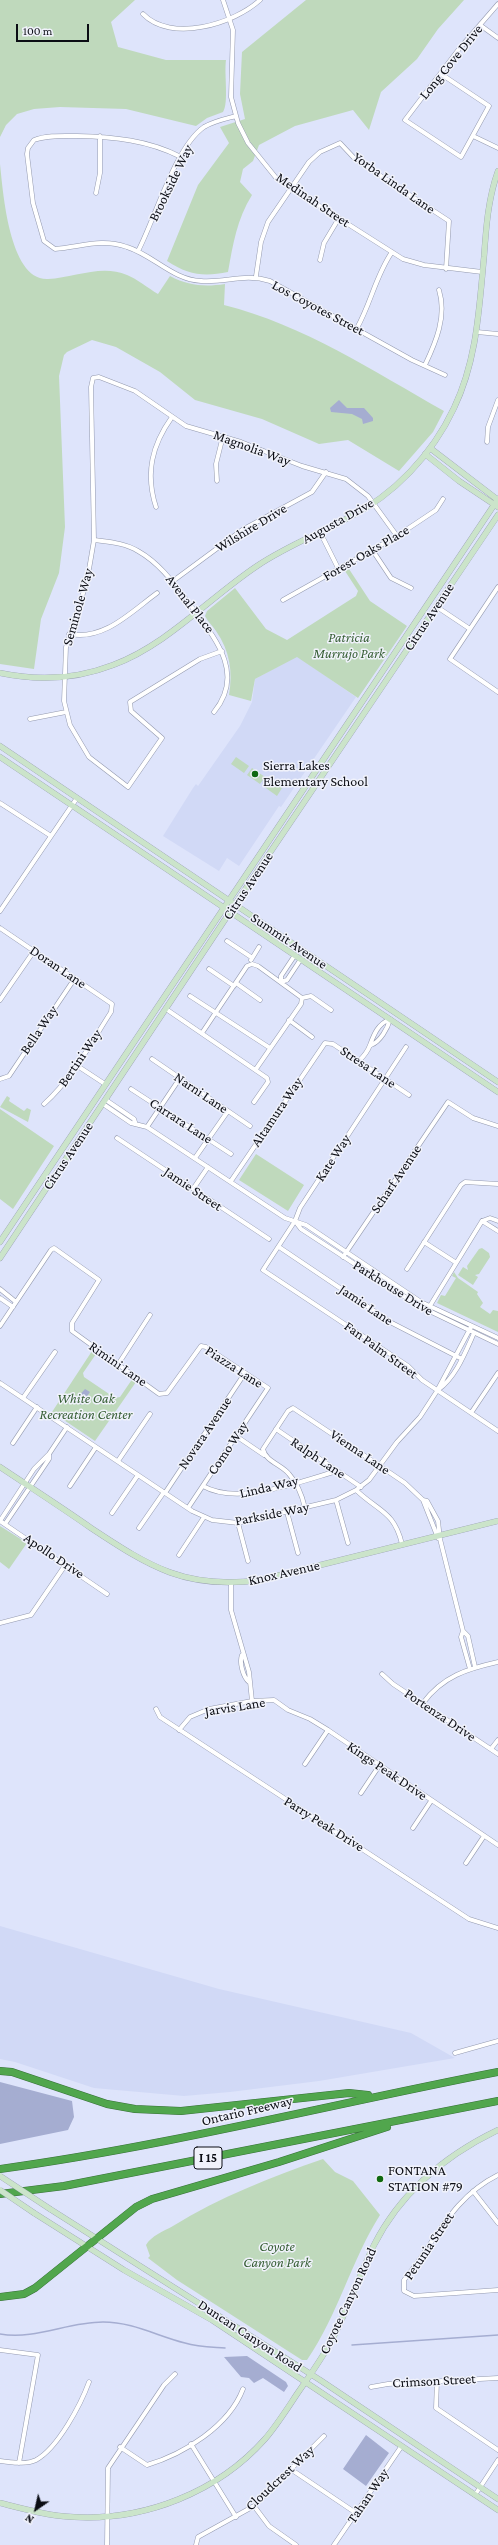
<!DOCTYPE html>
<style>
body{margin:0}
#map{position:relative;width:498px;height:2545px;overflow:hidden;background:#dee4fb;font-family:"Crimson Pro",serif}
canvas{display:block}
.north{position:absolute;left:16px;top:2489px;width:40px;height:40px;-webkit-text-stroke:3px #f0f2fb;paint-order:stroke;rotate:214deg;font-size:11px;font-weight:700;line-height:16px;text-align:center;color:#0b0d14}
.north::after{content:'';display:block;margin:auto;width:14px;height:18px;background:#0b0d14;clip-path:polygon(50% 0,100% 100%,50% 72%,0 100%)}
.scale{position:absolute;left:16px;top:24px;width:73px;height:18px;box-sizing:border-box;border:2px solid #0b0d14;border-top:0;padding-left:5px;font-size:12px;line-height:14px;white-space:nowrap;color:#0b0d14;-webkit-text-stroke:3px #f0f2fb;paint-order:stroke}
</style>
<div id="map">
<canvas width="498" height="2545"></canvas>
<div class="north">N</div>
<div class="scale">100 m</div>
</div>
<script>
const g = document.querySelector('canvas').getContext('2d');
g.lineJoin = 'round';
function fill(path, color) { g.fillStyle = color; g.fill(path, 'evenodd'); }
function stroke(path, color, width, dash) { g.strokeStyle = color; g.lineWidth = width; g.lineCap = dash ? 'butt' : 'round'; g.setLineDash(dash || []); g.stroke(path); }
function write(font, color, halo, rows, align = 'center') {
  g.font = font + ' "Crimson Pro",serif'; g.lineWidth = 3; g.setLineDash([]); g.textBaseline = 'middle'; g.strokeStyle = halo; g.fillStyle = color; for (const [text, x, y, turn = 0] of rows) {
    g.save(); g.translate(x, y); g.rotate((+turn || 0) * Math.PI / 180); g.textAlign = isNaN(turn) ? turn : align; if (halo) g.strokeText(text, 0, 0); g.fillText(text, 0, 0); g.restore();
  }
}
fill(new Path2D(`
 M297,656L356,697L281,807L279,806L239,866L227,858L219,871L163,836L193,788L196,784L198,786L240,726L252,702L255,679Z
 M0,1926L219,1989L411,2033L455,2058L319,2081L230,2092L184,2096L94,2088L15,2062L0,2059Z`), '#d1d9f6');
fill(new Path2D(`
 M0,0H135L111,22L118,47L166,60H226C224,74 229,103 223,112L207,118L196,126L126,109L60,107L34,109L17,114L6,125L0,137Z
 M306,0H464L438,29L417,59L381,92L369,130L353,110L295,126L259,145L253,161L243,169L240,182L252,195C237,219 233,244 228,272C204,277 188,275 167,261L198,185L229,143L220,127L245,119L240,94L242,52Z
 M0,164C3,191 9,281 48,279C74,278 101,264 127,275C137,279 148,288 158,294L170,276C189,286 205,287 225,284L224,305C304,325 373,371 444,411L433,432L399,471L348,440L319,444L262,419L195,400L160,372L116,347L92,340L67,352L64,355L59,376L65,527L59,573L41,619L34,669L0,664Z
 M349,569L370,601L407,626L358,698L297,657L255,679L251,701L229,695C233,672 230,651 216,631C213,626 208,622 205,616L207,611L235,588L266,629L287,640L356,596L358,591L345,571Z
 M236,757L249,766L244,773L231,764Z
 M252,768L265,777L260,784L247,775Z
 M269,779L282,788L277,796L263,786Z
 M7,1096L10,1098L9,1101L24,1111L27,1108L31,1110L28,1122L0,1107Z
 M0,1109L54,1146L13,1209L0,1199Z
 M256,1154L304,1185L288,1211L239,1180Z
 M482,1248L489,1253L490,1257L479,1274L475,1275L478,1277L473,1285L458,1275L463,1267L468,1270L467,1266L479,1249Z
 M454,1272L458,1278L478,1292L477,1294L483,1303L480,1307L490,1314L493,1310L498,1311V1332L437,1303L441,1295L445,1296L456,1278L452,1276Z
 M92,1351L96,1354L83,1373L84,1377L115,1398L120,1397L133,1378L136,1382L95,1441L52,1412Z
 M0,1526L27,1543L9,1569L0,1562Z
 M323,2159L335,2172L353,2181L380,2215C351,2261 338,2315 307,2360H302L177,2280L148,2258L150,2256L146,2245C151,2236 164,2231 173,2226C220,2197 271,2177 323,2159Z`), '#bfd9bc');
fill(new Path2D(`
 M339,400L347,408H364L373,418V421L363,424L362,419L352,414L331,412L330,408Z
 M85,1389L90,1392L81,1405L76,1399Z
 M0,2082L72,2101L74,2117L68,2130L0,2144Z
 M247,2356L286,2382L288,2386L284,2392L263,2378L254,2383L249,2378L241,2377L224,2357Z
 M366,2435L389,2453L366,2486L343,2469Z`), '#a5add1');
stroke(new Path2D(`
 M0,2334C36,2340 67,2322 103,2322C133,2322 157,2336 185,2343C198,2347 212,2347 225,2348
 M352,2345L498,2335`), '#a5add1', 1.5);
const street = new Path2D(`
 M223,0L233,30L231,97L238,123L248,143L277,179L403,259L424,265L482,272
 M143,14C171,43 234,24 260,0
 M480,25L498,38
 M441,74L489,106L461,157L405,120L459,49L498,4
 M473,136L498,148
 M181,157C148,140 114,137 77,136C63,136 47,135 34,140L28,148L27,154L33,203L44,241L55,249C81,247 101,238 127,247C153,255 173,280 201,281C226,283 244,273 270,281L412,360L445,375
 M96,193L100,173V136
 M138,251C155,219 175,147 204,127C214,121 225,119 236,116
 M320,260L324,243L339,218
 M256,276L261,242L268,222L309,162L320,152L340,143L355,159L449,221L446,269
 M357,328C371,303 376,275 392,252
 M477,332L498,334
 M425,365C436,342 447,316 439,290
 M487,442L488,427L498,400
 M217,481L216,464L223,436
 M156,507C145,473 152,445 172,417
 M320,532L339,570
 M94,540C109,542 125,543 138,551C161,564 175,585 191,606C214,637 246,673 214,712
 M373,551L391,578L411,588
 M173,581L242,530L312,492L326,472
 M498,587L450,659L498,692
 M283,600L397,536L436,510L443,499
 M437,607L470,629
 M69,634C104,641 131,612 157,593
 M222,651L200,659L130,702L131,711L162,738L128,787L89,757L70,725L64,701L66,647L87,581L94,540L91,387L93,378L99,377L135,391L186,426L241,442L302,466L346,479L368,496L397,536
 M30,719L66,712
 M0,803L51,836
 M0,911L77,798
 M0,928L112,1004L111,1012C91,1043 72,1079 44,1104
 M227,941L251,957
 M295,955L281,976V982L287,980L301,959
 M251,960L259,947
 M209,969L234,986
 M236,983L260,1000
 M190,996L270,1048
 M302,998L311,996L331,1010
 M0,1000L34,951
 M166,1009L267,1078L268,1082L254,1102
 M289,1020L312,1037
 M202,1033L247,966L252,964L258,966L302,998L301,1004L256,1069
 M371,1045C380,1042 388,1028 390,1019
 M406,1047L300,1208L295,1221L263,1270L408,1366L422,1380L498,1431
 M152,1059L250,1126
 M359,1061C363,1057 368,1051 370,1045C374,1034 378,1024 390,1019
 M76,1065L105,1084
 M0,1079L9,1076L75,978
 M131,1089L231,1154
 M106,1100L134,1119L135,1122
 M103,1104L131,1123L147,1127L285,1218L306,1225L421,1302L498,1338
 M147,1127L180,1078
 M117,1138L269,1239
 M195,1158L228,1111
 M231,1181L325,1043L333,1044L409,1095
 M193,1189L208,1167
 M295,1221L301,1229L419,1306L498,1344
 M482,1221L498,1231
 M482,1221L490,1218L498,1221
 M424,1242L455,1262
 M279,1247L392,1323L462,1359
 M343,1257L448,1102L473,1118L498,1126
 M407,1269L461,1185L465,1182L498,1184
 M0,1289L16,1302
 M0,1298L13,1307
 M428,1309L482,1221
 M0,1326L51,1250L54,1248L99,1280L72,1323V1331L159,1394L167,1393L201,1346L206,1347L268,1388L188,1508
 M119,1363L150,1315
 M0,1383L192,1511L212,1520L238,1523L336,1500L356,1490L369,1480L397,1442L420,1417L437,1391L471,1327
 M438,1390C456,1377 465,1353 474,1333
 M23,1398L55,1352
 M471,1413L498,1373
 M276,1429L361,1487
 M236,1436L264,1455
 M13,1443L37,1407
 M118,1461L150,1414
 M70,1486L96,1447
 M203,1486C238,1506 299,1482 337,1471
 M356,1490C379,1512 394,1511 402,1544
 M165,1493L245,1373
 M336,1500L348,1543
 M423,1500L438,1538
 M305,1508C302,1495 298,1484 289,1474C282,1465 265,1461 263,1449L288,1411L293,1408L380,1466L405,1483L423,1500L427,1501L438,1521L440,1539L463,1631
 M287,1512L298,1553
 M112,1513L138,1475
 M0,1521L107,1594
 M0,1521L34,1469L49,1454L67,1427
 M238,1523L248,1561
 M5,1524L49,1459V1454
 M139,1528L164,1492
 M179,1555L204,1517
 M231,1583V1610L249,1672L252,1701
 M0,1623L31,1615L66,1564
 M242,1655C239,1662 243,1677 249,1682
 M470,1669L461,1637L463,1631L468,1636L475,1667
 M382,1674L393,1684L498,1754
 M423,1703C443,1676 467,1669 498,1662
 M156,1709L160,1717L469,1919L498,1928
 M179,1730L190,1717L209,1709L252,1701L274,1700L288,1710L310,1719L328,1730L498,1845
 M491,1749L498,1740
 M305,1764L328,1730
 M361,1793L379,1766
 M413,1828L431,1801
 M466,1863L484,1836
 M455,2053L498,2041
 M498,2175C451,2198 435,2243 404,2280V2291L414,2296L498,2290
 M473,2191L498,2223
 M0,2350L38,2355L19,2463
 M437,2381L436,2408L498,2450
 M371,2387L388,2384L498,2378
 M191,2444L236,2517
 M120,2447L147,2465C184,2454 229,2426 243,2389
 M0,2461C11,2462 26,2465 36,2460C58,2448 81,2404 89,2382
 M292,2470L356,2513
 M475,2495L498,2460
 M254,2506L269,2526L296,2545
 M107,2545L108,2468L164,2385L175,2374
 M196,2545L198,2537L254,2506L324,2436
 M334,2545L401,2447`);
const secondary = new Path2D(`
 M430,448L498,500
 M425,454L459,481L498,507
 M0,673C38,681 77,679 113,665C167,645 209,598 257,566C285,547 318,534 348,518C394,495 432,455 454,408C477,360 479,309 484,257C486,228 488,199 498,171
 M0,746L498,1082
 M0,757L498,1092
 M0,1242L498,499
 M0,1258L240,897L498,515
 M0,1467C30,1487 61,1507 91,1528C150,1567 186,1590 260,1580L498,1521
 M50,2209L320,2380L498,2499
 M34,2213L124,2270L212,2320L498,2510
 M0,2503C24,2509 49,2516 74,2517C145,2521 218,2492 265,2439C277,2425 287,2409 297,2394C310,2375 324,2356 334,2336C349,2306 360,2274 374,2245C401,2192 446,2155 498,2130`);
const highway = new Path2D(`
 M0,2071L12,2072L107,2104L135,2109L181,2111L349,2093L368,2095
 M0,2169C168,2146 332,2104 498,2072
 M0,2194L64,2186L498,2101
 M0,2297L24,2294L35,2288L136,2207L152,2199L279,2162L387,2127`);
stroke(street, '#9399ae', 5);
stroke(secondary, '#9399ae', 6);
stroke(highway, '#387039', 8);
stroke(street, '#fff', 4);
stroke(secondary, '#cbe4ca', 5.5);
stroke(highway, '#51a64d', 7);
const secondaryBridge = new Path2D(`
 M0,2176L50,2209
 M0,2190L34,2213`);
stroke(secondaryBridge, '#9399ae', 6, []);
stroke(secondaryBridge, '#cbe4ca', 5.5);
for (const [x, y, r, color] of [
 [255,774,4,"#0f6910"],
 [380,2179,4,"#0f6910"]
]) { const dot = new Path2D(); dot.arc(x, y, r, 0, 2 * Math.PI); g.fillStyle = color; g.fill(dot); stroke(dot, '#f0f2fb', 1.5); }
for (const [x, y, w] of [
 [208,2158,28]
]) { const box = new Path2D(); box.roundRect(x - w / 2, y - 11, w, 22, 3); g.fillStyle = '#f0f2fb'; g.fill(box); stroke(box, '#0b0d14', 1); }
write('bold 13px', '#0b0d14', null, [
 ["I 15",208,2158]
]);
write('14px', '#0b0d14', '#f0f2fb', [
 ["Long Cove Drive",451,62,-51],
 ["Brookside Way",171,183,-64],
 ["Yorba Linda Lane",394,183,35],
 ["Medinah Street",313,200,34],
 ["Los Coyotes Street",318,308,28],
 ["Magnolia Way",252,448,20],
 ["Augusta Drive",338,521,-29],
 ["Wilshire Drive",251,528,-31],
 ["Forest Oaks Place",366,553,-30],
 ["Avenal Place",190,604,52],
 ["Seminole Way",78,607,-74],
 ["Citrus Avenue",429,617,-56],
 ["Citrus Avenue",248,886,-56],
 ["Summit Avenue",289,941,34],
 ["Doran Lane",58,967,34],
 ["Bella Way",39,1030,-56],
 ["Bertini Way",80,1058,-56],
 ["Stresa Lane",368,1067,34],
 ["Narni Lane",201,1093,34],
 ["Altamura Way",277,1112,-56],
 ["Carrara Lane",181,1121,33],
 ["Citrus Avenue",68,1156,-56],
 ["Kate Way",333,1158,-57],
 ["Scharf Avenue",396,1179,-56],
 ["Jamie Street",193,1189,34],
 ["Parkhouse Drive",393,1288,32],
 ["Jamie Lane",366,1305,34],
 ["Fan Palm Street",381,1350,36],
 ["Rimini Lane",118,1364,35],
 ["Piazza Lane",234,1367,33],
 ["Novara Avenue",205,1433,-56],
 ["Como Way",228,1448,-56],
 ["Vienna Lane",360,1452,34],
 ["Ralph Lane",318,1458,34],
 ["Linda Way",269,1487,-13],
 ["Parkside Way",272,1514,-11],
 ["Apollo Drive",54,1556,34],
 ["Knox Avenue",284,1573,-13],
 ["Jarvis Lane",235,1707,-9],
 ["Portenza Drive",440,1715,34],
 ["Kings Peak Drive",387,1771,34],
 ["Parry Peak Drive",324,1824,32],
 ["Ontario Freeway",247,2111,-13],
 ["Petunia Street",429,2246,-56],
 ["Coyote Canyon Road",348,2301,-65],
 ["Duncan Canyon Road",250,2336,33],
 ["Crimson Street",434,2381,-3],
 ["Cloudcrest Way",280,2478,-43],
 ["Tahan Way",368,2496,-56]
]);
write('italic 14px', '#365e34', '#f0f2fb', [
 ["Patricia",349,638],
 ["Murrujo Park",349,654],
 ["White Oak",86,1399],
 ["Recreation Center",86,1415],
 ["Coyote",277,2247],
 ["Canyon Park",277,2263]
]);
write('14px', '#0b0d14', '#f0f2fb', [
 ["Sierra Lakes",263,766],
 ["Elementary School",263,782],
 ["FONTANA",388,2171],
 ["STATION #79",388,2187]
], 'left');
</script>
